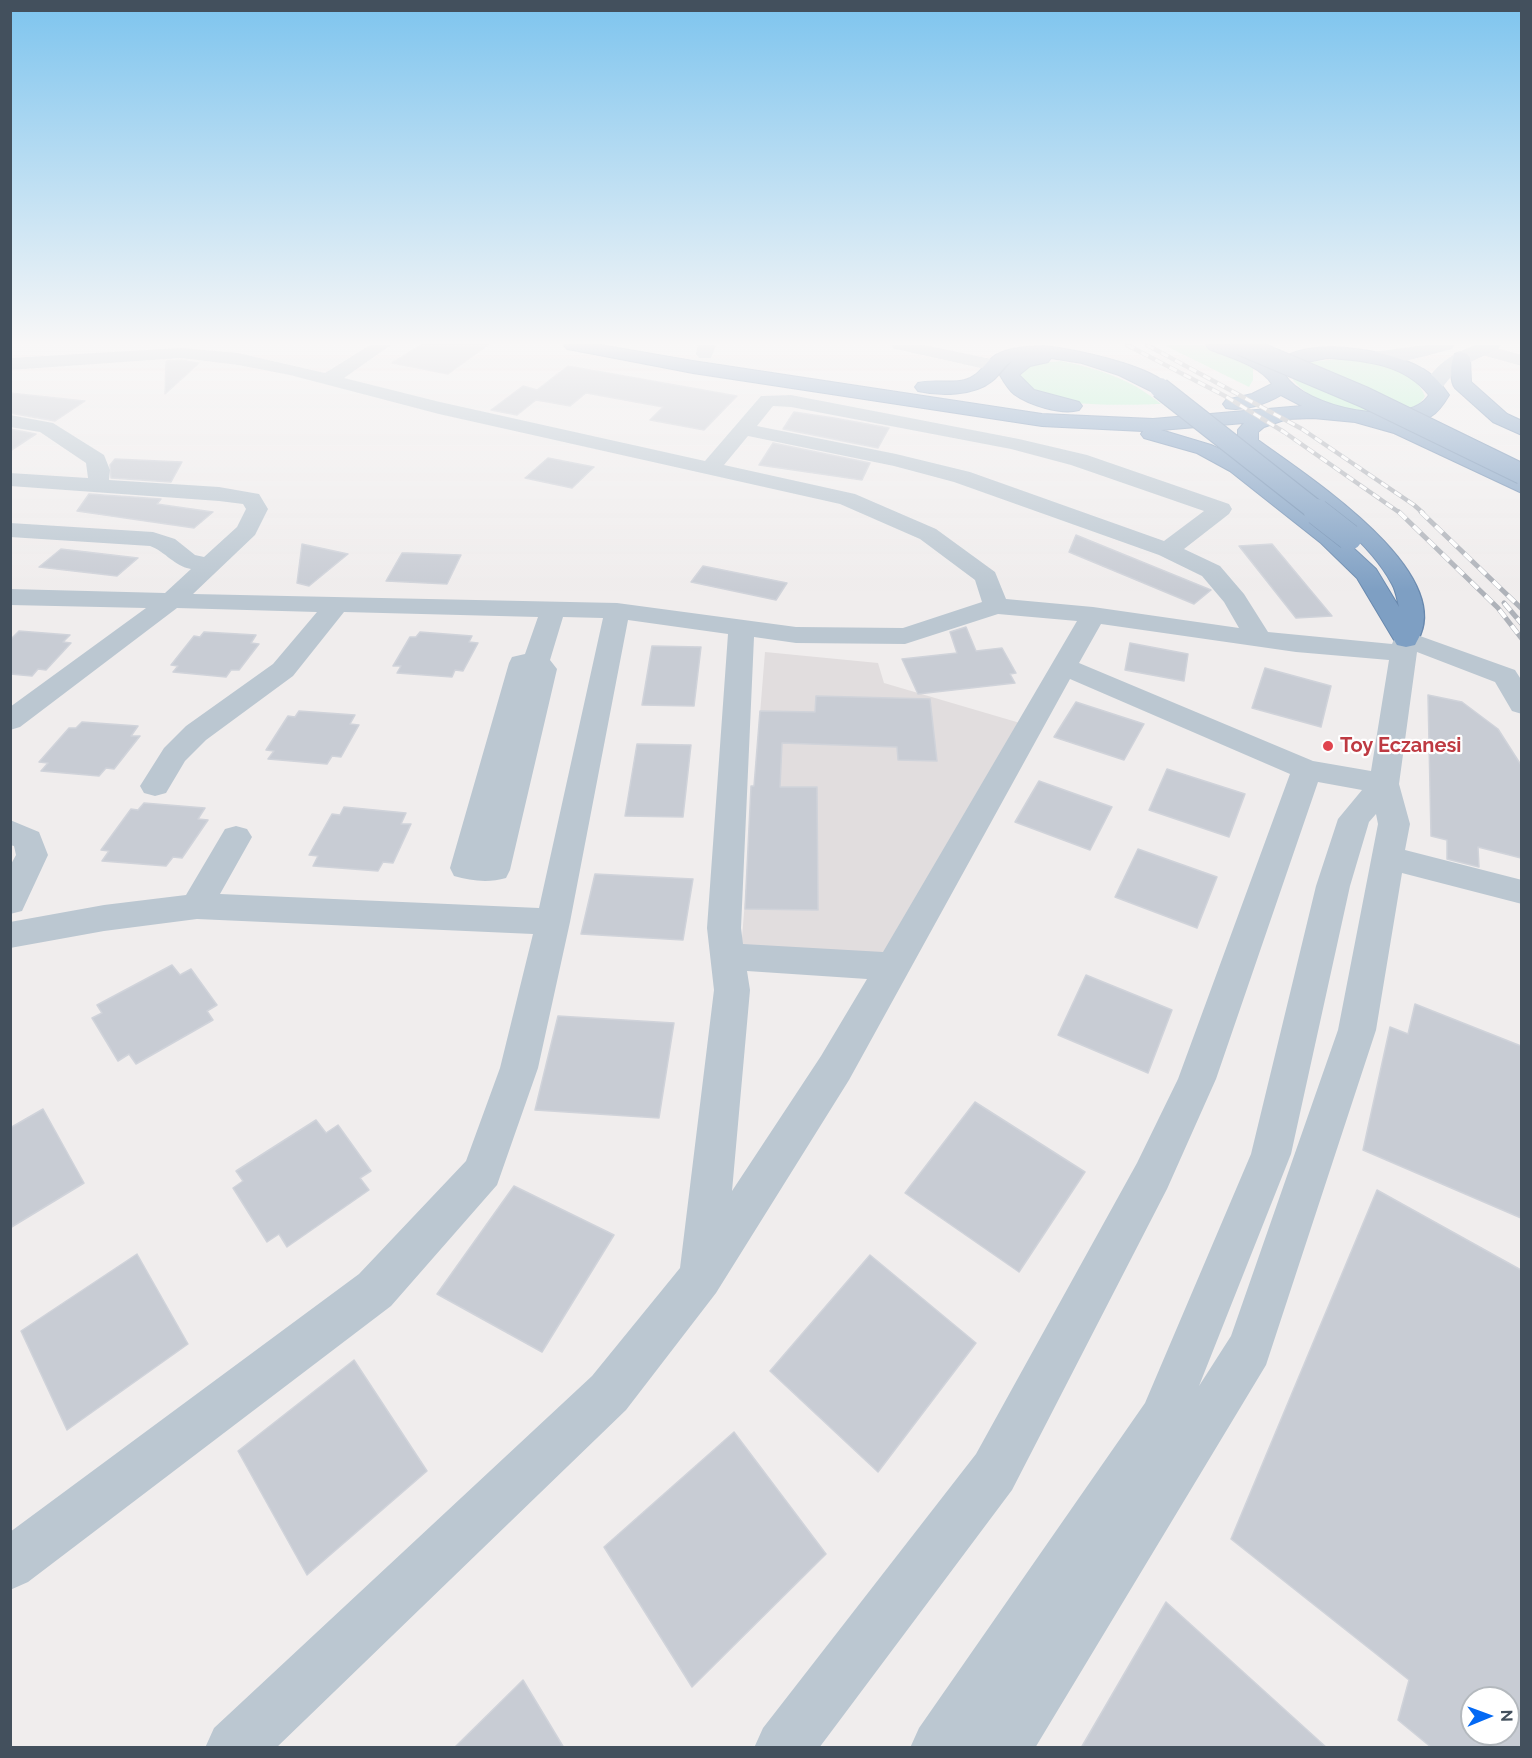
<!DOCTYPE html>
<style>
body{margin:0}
#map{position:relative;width:1532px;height:1758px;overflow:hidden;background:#f0eded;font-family:Raleway,sans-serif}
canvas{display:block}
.frame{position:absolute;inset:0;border:12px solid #43505d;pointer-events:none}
.north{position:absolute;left:1460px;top:1686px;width:60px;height:60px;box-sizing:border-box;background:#fff;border:2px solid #b4b9be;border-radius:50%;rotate:89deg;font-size:16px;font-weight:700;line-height:24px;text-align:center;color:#43505d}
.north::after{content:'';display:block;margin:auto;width:21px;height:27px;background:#0369f4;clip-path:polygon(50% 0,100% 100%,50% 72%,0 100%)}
</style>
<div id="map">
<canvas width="1532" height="1758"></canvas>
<div class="frame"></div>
<div class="north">N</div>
</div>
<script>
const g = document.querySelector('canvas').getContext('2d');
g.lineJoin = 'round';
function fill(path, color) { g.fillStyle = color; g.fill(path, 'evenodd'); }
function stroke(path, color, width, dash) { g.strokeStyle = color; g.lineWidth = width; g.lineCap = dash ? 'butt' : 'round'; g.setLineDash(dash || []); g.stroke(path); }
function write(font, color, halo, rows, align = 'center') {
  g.font = font + ' Raleway,sans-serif'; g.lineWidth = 4.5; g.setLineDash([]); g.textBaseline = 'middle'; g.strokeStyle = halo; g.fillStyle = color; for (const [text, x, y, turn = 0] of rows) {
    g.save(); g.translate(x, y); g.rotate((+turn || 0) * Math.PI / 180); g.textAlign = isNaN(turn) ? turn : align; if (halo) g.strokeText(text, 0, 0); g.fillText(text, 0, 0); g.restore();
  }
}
fill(new Path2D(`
 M765,652L878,663L884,683L1020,723L896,958L741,950Z`), '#e1ddde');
fill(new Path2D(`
 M1164,345H1203L1253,368V380L1249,387Z
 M1338,359C1368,362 1412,364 1425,396C1413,422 1345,410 1323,402C1311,397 1302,390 1293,380L1295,370L1310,362Z
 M1061,361C1099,369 1131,379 1161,404C1130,405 1052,408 1027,390C1024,388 1021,383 1018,380L1024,369L1037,363Z`), '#b5f4ce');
const building = new Path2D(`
 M421,345H488L448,374L392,363Z
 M181,360L199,363L165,394L166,361Z
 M568,366L737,396L704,430L650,420L663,407L586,393L570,406L536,400L517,415L491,410L523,386L537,390Z
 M10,393L85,401L55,421L10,413Z
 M794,412L834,418L889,428L878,448L783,429Z
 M10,429L36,434L10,451Z
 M773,443L870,463L862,480L759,465Z
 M548,458L594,467L572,488L525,478Z
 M115,459L182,462L171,482L111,478L110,465Z
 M89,494L161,499L157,504L213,512L194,528L77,511Z
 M1076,535L1211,590L1194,604L1069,552Z
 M302,544L348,554L309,586L297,583Z
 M1272,544L1332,616L1296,618L1239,546Z
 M61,549L138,558L117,576L39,567Z
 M402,553H408L461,555L447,584L386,581Z
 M703,566L787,583L776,600L691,582Z
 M966,627L976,651L1002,648L1016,673L1010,674L1015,683L918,694L902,659L957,653L950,632Z
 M19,631L70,635L63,642L71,643L46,670L38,669L32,676L10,674V640Z
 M204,632L256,635L251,643L259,644L239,670H231L226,677L173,672L178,666L171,665L194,636L200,637Z
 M420,632L472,636L469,642L478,643L463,671L455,670L452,677L397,673L401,666H393L410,637H416Z
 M1130,643L1188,654L1184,681L1125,670Z
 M652,646L701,647L694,706L642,705Z
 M1265,668L1331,686L1321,727L1252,708Z
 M1428,695L1462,702L1498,729L1521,765V858L1478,847L1479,867L1447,859V840L1431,836Z
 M816,696L930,699L937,761L898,760L897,747L782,743L780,787H817L818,910L745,909L751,786H754L760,711L815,712Z
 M1076,702L1144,724L1124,760L1054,737Z
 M299,711L355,715L350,724L359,725L341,757L332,756L327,764L268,759L274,751L266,750L288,716L295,717Z
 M82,722L138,726L131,736H140L114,769L106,768L99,776L41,771L48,763L39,762L69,728H76Z
 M637,744L691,745L683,817L625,816Z
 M1167,769L1245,794L1229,837L1149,810Z
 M1039,781L1112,807L1090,850L1015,822Z
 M144,803L205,808L198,819L208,820L182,858L173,857L166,866L102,861L109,851L101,850L131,809L138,810Z
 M344,807L406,813L401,824H411L393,863L383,862L378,871L313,866L318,856L309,855L332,814L340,815Z
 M1138,849L1217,877L1197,928L1115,897Z
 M595,874L693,879L683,940L581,934Z
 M172,965L180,975L191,969L217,1005L207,1011L213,1020L136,1064L129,1054L118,1061L92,1018L102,1013L97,1005Z
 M1086,975L1172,1010L1148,1073L1058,1035Z
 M1415,1004L1521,1046V1218L1363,1150L1390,1027L1408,1034Z
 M558,1016L674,1023L659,1118L535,1110Z
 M975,1102L1085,1172L1019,1272L905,1193Z
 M43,1109L84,1183L10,1228V1128Z
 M316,1120L326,1133L338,1125L371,1171L360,1178L369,1190L287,1247L279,1234L267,1242L233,1188L243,1181L236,1171Z
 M514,1186L614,1235L542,1352L437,1294Z
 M1377,1190L1521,1270V1748H1432L1398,1720L1409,1680L1231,1539ZM1472,1698H1508V1734H1472Z
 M137,1254L188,1344L67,1430L21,1331Z
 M870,1255L976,1343L878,1472L770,1371Z
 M354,1360L427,1471L307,1575L238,1451Z
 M734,1432L826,1554L692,1687L604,1547Z
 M1166,1602L1327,1748H1081Z
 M523,1680L564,1748H454Z`);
fill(building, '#c8ccd4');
stroke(building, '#d0d3da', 1.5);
const highway = new Path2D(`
 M564,345H600L693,361L1042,414L1153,419L1302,406L1281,395C1266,404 1243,412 1226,408L1223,404L1226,400L1252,394L1272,384C1260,365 1228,357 1209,349L1206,345H1229L1273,365C1303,334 1389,349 1423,369C1434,375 1442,385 1449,395C1436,417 1429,420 1404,423L1522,478V493L1394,433L1355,422L1313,418L1287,419L1264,427L1258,432V440C1304,474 1464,575 1415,645L1406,647L1397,645L1357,578L1321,543L1230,471L1197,453L1144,438L1141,434L1143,431L1042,426L693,373L573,350L567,349ZM1327,358C1364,360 1405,364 1429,395C1407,430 1304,407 1285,375L1297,364ZM1244,423L1238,430V442L1241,446C1287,482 1365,532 1392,584C1396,591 1397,599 1399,607L1376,569L1337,533L1246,461L1211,445L1161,430Z
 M1044,346C1071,349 1154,365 1170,388L1167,392H1153L1119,375L1082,363L1051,358L1048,362L1030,366L1019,375L1034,390L1079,402L1082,406L1079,410C1061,415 1029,405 1014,394C1008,389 1004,382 1000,375L1012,361C1003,366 1000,375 992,381C974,396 940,396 918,391L915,387L918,383C933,379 950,384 965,380C979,376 983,365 993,357C1006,347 1028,347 1044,346Z
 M1461,352L1467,354L1470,358L1471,382L1507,414L1522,421V435L1493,422L1455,388C1450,381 1450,362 1455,354Z`);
stroke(highway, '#6989ae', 2);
fill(new Path2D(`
 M370,345H391L344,378L440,402L705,461L761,396L791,395L1019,439L1087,455L1229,504L1232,509L1229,514L1184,549L1220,566L1244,594L1268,632L1392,644L1397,633L1406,631L1515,670L1522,681V714L1512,711L1495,682L1417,652L1399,784L1410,824L1405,850L1522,880V904L1402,873L1376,1030L1266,1365L1035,1748H910L919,1728L1145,1403L1251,1154L1316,886L1338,819L1362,790L1318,782L1216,1079L1167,1189L1012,1490L819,1748H754L763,1728L976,1454L1137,1163L1178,1079L1290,774L1070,679L849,1080L716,1293L626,1410L276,1748H205L214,1728L592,1376L680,1268L714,990L707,928L728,634L628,620L570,922L538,1068L497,1185L391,1306L28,1582L10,1590V1532L359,1274L466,1161L500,1068L533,934L197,919L104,931L10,948V922L104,905L186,895L225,829L236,826L247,829L252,837L220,894L539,908L603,618L563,617L550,660L557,669L510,870L506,878C489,883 471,881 454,876L450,868L509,663L512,657L525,654L538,617L344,612L293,676L206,740L185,761L166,793L155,796L144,793L140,786L164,748L186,726L273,664L317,612L177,608L20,727L10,730V707L146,608L10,605V589L165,593L191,569C174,566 166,552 150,546L10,537V523L153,532L175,539L195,555L204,557L237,527L246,509L243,504L219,501L10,486V473L88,478L86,463L40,432L10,427V415L53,423L104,455L110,470L109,480L219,487L259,494L268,509L255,535L193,594L617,603L796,627L903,628L982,602L975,580L920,539L840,504L439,414L290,375L238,365L181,358L10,370V358L181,348L238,353L325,373ZM773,406L791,407L1011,449L1071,465L1204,511L1164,541L970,472L896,454L757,426ZM748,436L894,466L954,482L1159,555L1202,576L1224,602L1239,628L1093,607L1006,599L995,572L936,529L855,494L724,465ZM998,614L1077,621L883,952L743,944L741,928L754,637L796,643L905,644ZM1101,624L1296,652L1389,660L1371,771L1313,761L1079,663ZM1376,814L1378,824L1338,1030L1231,1336L1199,1386L1291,1154L1350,886L1369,822ZM747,971L867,979L821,1056L732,1191L750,990Z
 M698,345H716L711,358H699L696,354Z
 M891,345H924L1001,361L1003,365L1001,369L994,371L900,350L894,349Z
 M1474,345H1484L1522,355V366L1474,353L1471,349Z
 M10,820L39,832L48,855L22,911L10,914V866L16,855L14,846L10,845Z`), '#bbc7d1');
fill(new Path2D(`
 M1426,345H1455L1452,349C1428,355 1391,368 1367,362L1364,358L1367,354L1373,352Z
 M1476,345H1501L1498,349L1458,368L1441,389H1427L1424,385C1437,363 1453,353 1476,345Z`), '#a9bcd0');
fill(highway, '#7e9fc3');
const railFar1 = new Path2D(`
 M1127,345L1225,396L1284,432L1400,513
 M1147,345L1302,429L1414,505L1423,513`);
const rail = new Path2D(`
 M1399,512L1498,608L1522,639
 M1421,512L1522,609
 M1504,603L1522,624`);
stroke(railFar1, '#aeb2b9', 4.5);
stroke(rail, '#aeb2b9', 5);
stroke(railFar1, '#fff', 3, [8]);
stroke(rail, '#fff', 4, [10]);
const highwayBridgeFar1 = new Path2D(`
 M1241,345L1364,397L1522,474
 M1160,388L1319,513`);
const highwayBridge = new Path2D(`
 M1317,512L1349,537`);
stroke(highwayBridgeFar1, '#6989ae', 22, []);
stroke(highwayBridge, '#6989ae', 27, []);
stroke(highwayBridgeFar1, '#7e9fc3', 20);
stroke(highwayBridge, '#7e9fc3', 26);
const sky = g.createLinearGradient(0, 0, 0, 591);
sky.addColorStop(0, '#7dc4ee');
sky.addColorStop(0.58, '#f8f7f7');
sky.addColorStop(1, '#f8f7f700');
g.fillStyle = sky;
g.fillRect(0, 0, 1532, 591);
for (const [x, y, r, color] of [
 [1328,746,6,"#e0444e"]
]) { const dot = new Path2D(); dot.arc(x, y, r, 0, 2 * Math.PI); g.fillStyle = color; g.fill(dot); stroke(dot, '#fff', 2); }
write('bold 20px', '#be3a42', '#fff', [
 ["Toy Eczanesi",1340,746]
], 'left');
</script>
